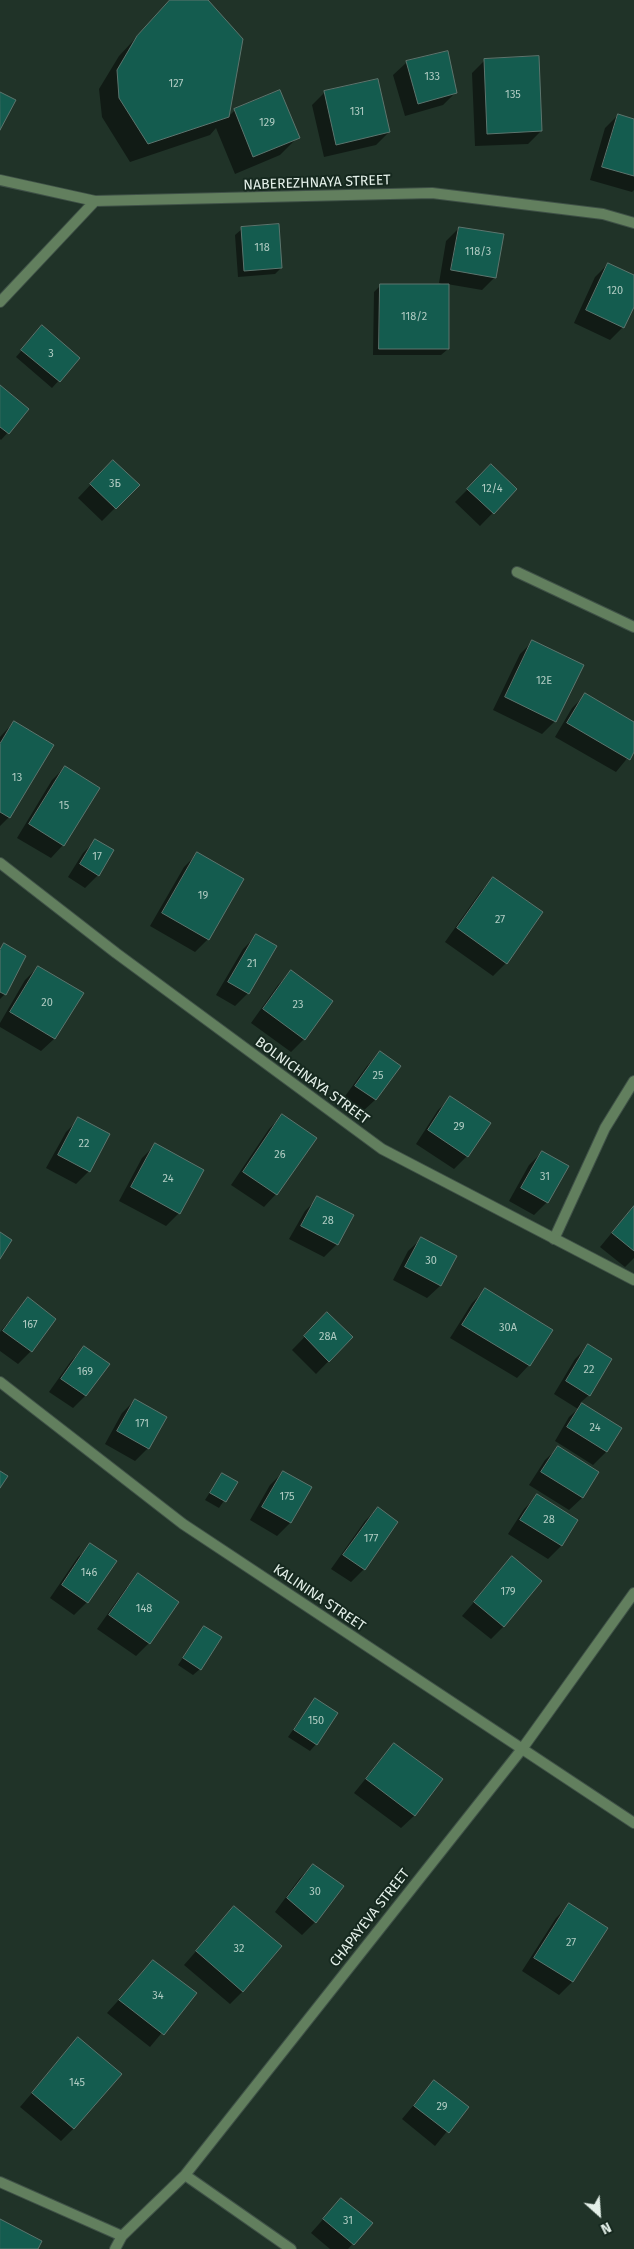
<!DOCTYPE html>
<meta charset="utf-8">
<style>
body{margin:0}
#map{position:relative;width:634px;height:2249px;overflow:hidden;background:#203328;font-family:"Fira Sans",sans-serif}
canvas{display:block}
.north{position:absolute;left:574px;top:2189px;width:50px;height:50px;-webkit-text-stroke:4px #16291f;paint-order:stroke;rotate:154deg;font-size:14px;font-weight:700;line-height:20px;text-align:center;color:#e4f0e9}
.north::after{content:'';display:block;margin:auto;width:18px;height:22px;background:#e4f0e9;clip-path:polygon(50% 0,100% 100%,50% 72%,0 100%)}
</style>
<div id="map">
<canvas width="634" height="2249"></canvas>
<div class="north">N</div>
</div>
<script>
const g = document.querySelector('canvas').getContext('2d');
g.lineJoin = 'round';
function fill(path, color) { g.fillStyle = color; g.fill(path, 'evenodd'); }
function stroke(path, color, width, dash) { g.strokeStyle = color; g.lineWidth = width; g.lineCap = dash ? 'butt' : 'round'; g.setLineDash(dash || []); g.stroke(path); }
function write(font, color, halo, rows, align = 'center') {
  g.font = font + ' "Fira Sans",sans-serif'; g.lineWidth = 4; g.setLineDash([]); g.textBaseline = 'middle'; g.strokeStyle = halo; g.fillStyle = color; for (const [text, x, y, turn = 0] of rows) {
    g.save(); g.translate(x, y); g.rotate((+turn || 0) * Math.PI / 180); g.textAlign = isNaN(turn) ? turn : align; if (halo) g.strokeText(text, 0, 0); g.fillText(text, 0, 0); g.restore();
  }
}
fill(new Path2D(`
 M171,0H206L228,117L235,110L298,137L280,155L235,174L216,128L210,135L130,162L102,117L99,89L119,56Z
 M447,52L456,92L443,105L405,116L393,75L406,63Z
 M485,60L541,131L528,144L475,146L472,73Z
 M325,92L389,132L376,145L324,157L312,105Z
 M618,115L634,120V190L632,192L590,180L605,128Z
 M459,228L495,277L482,290L447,284L448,349L441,355H373L374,292L380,286L444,285L439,283L446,241Z
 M242,229L281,268L275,274L238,277L235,235Z
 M608,264L634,276V304L623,327L610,340L574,323L595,277Z
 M36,334L79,358L52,388L16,357Z
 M0,386L28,410L1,440L0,439Z
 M113,461L138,485L102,521L78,498Z
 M491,466L516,489L480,526L455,502Z
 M533,641L555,721L542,734L493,710L520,654Z
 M585,695L634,723V750L616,772L555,737L572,708Z
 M14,722L9,817L0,826V737Z
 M65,767L63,845L51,858L17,838L52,780Z
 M96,840L98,875L85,888L68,877L83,853Z
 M197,854L208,939L195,952L150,926L184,867Z
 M494,879L542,913L506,963L493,976L445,942L481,891Z
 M256,936L248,993L235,1006L216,995L243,949Z
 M4,945L5,994L0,999V949Z
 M38,967L82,994L54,1039L41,1051L0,1027V1023L25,980Z
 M291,972L304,1039L291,1052L251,1023L278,985Z
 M380,1053L375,1100L362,1112L343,1099L367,1066Z
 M451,1098L467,1156L454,1169L416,1144L438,1110Z
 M282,1116L276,1194L264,1207L231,1185L269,1129Z
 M79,1119L89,1171L76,1184L46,1168L66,1132Z
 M155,1145L179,1213L166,1226L119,1201L142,1158Z
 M542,1152L567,1167L547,1202L534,1215L509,1201L529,1165Z
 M318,1198L337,1244L324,1257L289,1239L305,1211Z
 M634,1206V1258L625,1267L600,1247Z
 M421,1239L440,1286L427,1298L393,1280L408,1251Z
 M485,1290L529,1365L517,1378L450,1338L472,1303Z
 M28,1299L31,1351L18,1364L0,1351V1332Z
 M327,1314L352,1337L316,1374L292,1350Z
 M588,1346L589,1395L580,1403L621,1428L606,1452L593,1465L555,1441L569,1417L578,1409L554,1394L575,1359Z
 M84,1348L85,1396L73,1408L49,1392L71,1361Z
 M135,1400L148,1448L135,1461L105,1444L122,1413Z
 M558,1448L598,1472L582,1498L569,1510L529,1485L545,1460Z
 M283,1472L310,1487L290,1523L277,1536L250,1520L270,1485Z
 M222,1474L236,1483L219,1508L205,1500Z
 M537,1496L577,1521L561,1546L548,1559L508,1534L524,1509Z
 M378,1508L397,1522L364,1569L351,1582L331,1569L365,1521Z
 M91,1545L87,1602L74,1615L50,1598L78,1557Z
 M512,1558L504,1626L491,1639L462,1616Z
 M138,1575L178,1603L149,1643L136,1656L97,1629L126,1588Z
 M204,1627L200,1669L193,1675L178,1665Z
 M315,1699L316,1744L310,1751L288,1737Z
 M394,1744L441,1780L414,1816L401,1828L354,1793Z
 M313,1865L315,1922L302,1935L275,1912L300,1878Z
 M569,1905L606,1928L572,1982L559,1995L522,1971L556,1918Z
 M234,1908L243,1991L230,2004L184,1965Z
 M153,1962L195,1993L150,2047L107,2013Z
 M78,2039L74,2128L61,2141L20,2107Z
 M434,2081L467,2107L435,2146L402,2119Z
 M341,2199L371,2223L348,2249H330L311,2233Z`), '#0007');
const building = new Path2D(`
 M170,0H208L243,39L229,117L148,144L119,98L117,70L137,36Z
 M448,51L457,93L418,104L406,61Z
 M539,56L542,131L487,134L484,59Z
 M378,79L390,132L336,145L324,91Z
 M280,90L300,138L253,157L234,109Z
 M0,92L16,100L0,130Z
 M618,114L634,119V176L602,167Z
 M279,224L282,268L244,271L241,227Z
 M459,227L504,234L496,278L451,270Z
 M608,263L634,275V307L624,328L586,310Z
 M380,284H449V349H379Z
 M42,325L80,358L60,382L21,350Z
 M0,385L29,409L9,434L0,427Z
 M113,460L140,485L116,509L90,484Z
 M491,464L517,489L494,514L467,489Z
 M532,640L584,665L556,722L505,697Z
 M585,693L634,722V752L630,760L567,723Z
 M14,721L54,745L10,818L0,812V744Z
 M65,766L100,788L64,846L29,824Z
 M95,839L114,850L99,876L80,864Z
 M197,852L244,879L209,940L162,913Z
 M493,877L543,912L507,964L457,928Z
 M256,934L277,946L249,994L228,982Z
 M4,943L26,956L6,995L0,992V950Z
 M38,966L84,993L55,1039L10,1012Z
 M291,970L333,1001L305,1040L263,1009Z
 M380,1051L401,1066L376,1100L355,1086Z
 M450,1096L491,1123L468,1157L428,1130Z
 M282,1114L317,1138L277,1195L243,1172Z
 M78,1117L110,1134L90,1172L58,1155Z
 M155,1143L204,1170L180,1214L131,1187Z
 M542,1151L569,1166L548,1203L521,1188Z
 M317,1196L354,1215L338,1245L301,1226Z
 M634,1206V1251L612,1233Z
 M0,1232L12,1240L0,1259Z
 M421,1237L457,1256L441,1286L405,1267Z
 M485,1288L553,1330L530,1366L462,1325Z
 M28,1297L56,1319L32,1352L3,1331Z
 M327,1312L353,1337L329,1362L304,1336Z
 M588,1344L612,1359L590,1396L566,1381Z
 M84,1346L110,1364L86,1396L61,1379Z
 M135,1399L167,1417L149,1449L117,1431Z
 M582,1403L622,1428L607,1452L567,1427Z
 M558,1446L599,1472L583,1498L541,1472Z
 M0,1471L8,1476L0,1488Z
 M283,1471L312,1487L291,1523L262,1507Z
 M222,1473L238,1482L226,1502L210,1493Z
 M537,1494L578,1520L562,1546L520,1520Z
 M378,1507L398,1522L365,1570L343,1555Z
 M90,1543L117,1561L88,1603L62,1585Z
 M512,1556L542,1581L504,1627L474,1602Z
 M138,1573L179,1602L150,1644L109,1615Z
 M204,1626L222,1637L201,1670L183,1658Z
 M315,1698L338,1713L317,1745L294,1730Z
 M394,1743L443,1779L415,1816L366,1779Z
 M313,1864L344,1886L316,1923L287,1898Z
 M569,1903L608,1928L573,1982L534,1958Z
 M234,1906L282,1946L243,1992L196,1951Z
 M153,1960L197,1993L164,2035L119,2000Z
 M78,2037L122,2074L74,2129L32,2093Z
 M434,2080L469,2107L449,2133L414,2106Z
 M341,2198L373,2223L354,2245L323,2219Z
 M0,2219L42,2241L38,2249H0Z`);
fill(building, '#145c4f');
stroke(building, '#5c756e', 1);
const lane = new Path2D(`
 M554,1239L605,1128L634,1081`);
const street = new Path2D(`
 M0,180L95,201L432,193L603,214L634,223
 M0,302L95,201
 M517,572L634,627
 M0,863L116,953L382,1149L634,1280
 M0,1382L183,1524L634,1823
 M185,2175L291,2249
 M0,2182L122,2236
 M115,2249L122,2236L185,2175L522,1749L634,1593`);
stroke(lane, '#3f5147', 12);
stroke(street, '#3f5147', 12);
stroke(lane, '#627f5e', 10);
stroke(street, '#627f5e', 10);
write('11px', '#b0cbc2', null, [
 ["133",432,77],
 ["127",176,84],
 ["135",513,95],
 ["131",357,112],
 ["129",267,123],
 ["118",262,248],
 ["118/3",478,252],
 ["120",615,291],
 ["118/2",414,317],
 ["3",51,354],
 ["3Б",115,484],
 ["12/4",492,489],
 ["12Е",544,681],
 ["13",17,778],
 ["15",64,806],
 ["17",97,857],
 ["19",203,896],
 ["27",500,920],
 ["21",252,964],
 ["20",47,1003],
 ["23",298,1005],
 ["25",378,1076],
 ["29",459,1127],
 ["22",84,1144],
 ["26",280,1155],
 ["31",545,1177],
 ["24",168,1179],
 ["28",328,1221],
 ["30",431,1261],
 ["167",30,1325],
 ["30А",508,1328],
 ["28А",328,1337],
 ["22",589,1370],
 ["169",85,1372],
 ["171",142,1424],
 ["24",595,1428],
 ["175",287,1497],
 ["28",549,1520],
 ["177",371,1539],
 ["146",89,1573],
 ["179",508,1592],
 ["148",144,1609],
 ["150",316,1721],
 ["30",315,1892],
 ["27",571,1943],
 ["32",239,1949],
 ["34",158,1996],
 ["145",77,2083],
 ["29",442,2107],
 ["31",348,2221]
]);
write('14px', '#e4f0e9', '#16291f', [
 ["NABEREZHNAYA STREET",317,183,-2],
 ["BOLNICHNAYA STREET",312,1081,36],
 ["KALININA STREET",319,1598,34],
 ["CHAPAYEVA STREET",370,1918,-52]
]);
</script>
